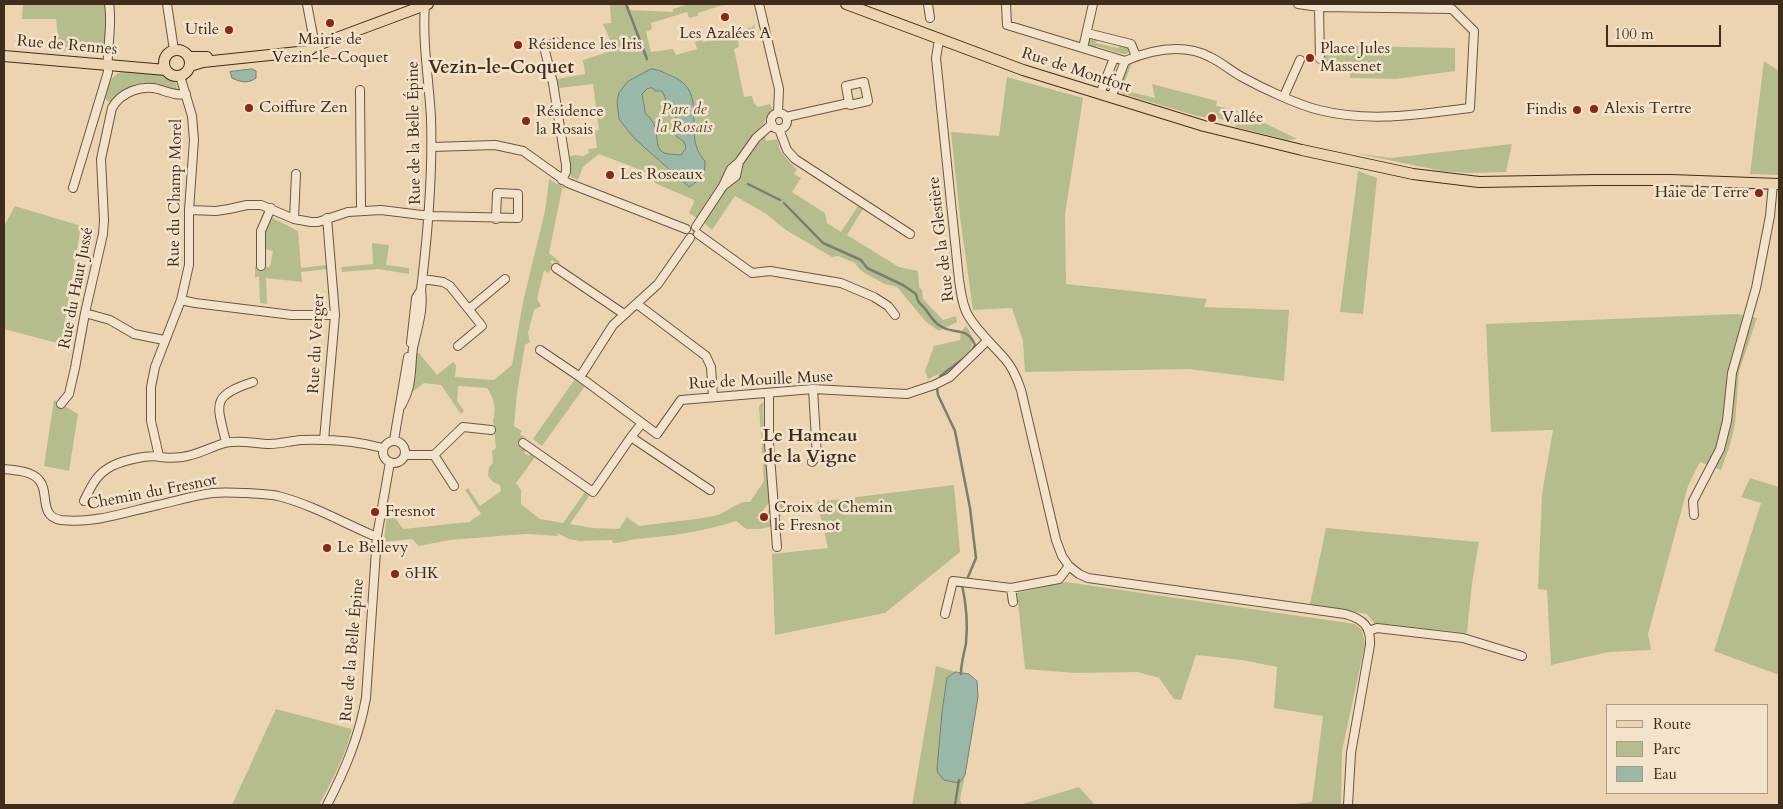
<!DOCTYPE html>
<meta charset="utf-8">
<style>
body{margin:0}
#map{position:relative;width:1783px;height:809px;overflow:hidden;background:#edd4b0;font-family:Cardo,serif}
canvas{display:block}
.frame{position:absolute;inset:0;border:5px solid #402c1c;pointer-events:none}
.legend{position:absolute;left:1606px;top:704px;width:162px;height:90px;box-sizing:border-box;background:#f3e3cc;border:1px solid #ab9a86;margin:0;padding:6px 9px;list-style:none;font-size:15px;color:#402c1c}
.legend li{display:flex;align-items:center;gap:10px;height:25px}
.legend b{width:25px;border:1px solid #ab9a86}
.scale{position:absolute;left:1606px;top:25px;width:115px;height:22px;box-sizing:border-box;border:2px solid #402c1c;border-top:0;padding-left:6px;font-size:15px;line-height:18px;white-space:nowrap;color:#402c1c;-webkit-text-stroke:4px #f3e3cc;paint-order:stroke}
</style>
<div id="map">
<canvas width="1783" height="809"></canvas>
<div class="frame"></div>
<ul class="legend">
<li><b style="height:6px;background:#edd4b0"></b>Route</li>
<li><b style="height:14px;background:#b5bd8d"></b>Parc</li>
<li><b style="height:14px;background:#9ab8a8"></b>Eau</li>
</ul>
<div class="scale">100 m</div>
</div>
<script>
const g = document.querySelector('canvas').getContext('2d');
g.lineJoin = 'round';
function fill(path, color) { g.fillStyle = color; g.fill(path, 'evenodd'); }
function stroke(path, color, width, dash) { g.strokeStyle = color; g.lineWidth = width; g.lineCap = dash ? 'butt' : 'round'; g.setLineDash(dash || []); g.stroke(path); }
function write(font, color, halo, rows, align = 'center') {
  g.font = font + ' Cardo,serif'; g.lineWidth = 5; g.setLineDash([]); g.textBaseline = 'middle'; g.strokeStyle = halo; g.fillStyle = color; for (const [text, x, y, turn = 0] of rows) {
    g.save(); g.translate(x, y); g.rotate((+turn || 0) * Math.PI / 180); g.textAlign = isNaN(turn) ? turn : align; if (halo) g.strokeText(text, 0, 0); g.fillText(text, 0, 0); g.restore();
  }
}
fill(new Path2D(`
 M23,4H108L105,54L102,55L53,50L58,37L56,19H22Z
 M610,4H628L629,10L673,12V9L689,4H726L698,13V16L689,18L687,12L651,23L652,29L646,32L651,52L673,49L676,55L697,49L695,42L700,40L704,42L752,27L754,24L756,33L738,38L739,47L734,49L744,97L752,96L754,103L758,107L770,104L773,110L760,128L750,139L697,218L689,213L694,202V200L657,184L651,180L646,172L599,154L583,167L578,180L571,177L568,157L575,155L583,156L589,153L588,149L597,148L595,131L599,130L593,84L559,88L557,79L585,74L583,60L611,51V42L603,24L611,23Z
 M1090,38L1099,39L1095,43L1118,48L1122,44L1128,46L1129,49L1127,54H1123L1096,46L1095,49L1089,47L1088,45Z
 M1350,46L1455,48V71L1396,79L1350,78V69H1324V47Z
 M1764,61L1779,71V175L1750,174Z
 M1130,63H1132L1123,86L1126,91L1155,98L1152,84L1217,101L1216,106L1233,109L1250,116L1297,139L1288,140L1236,127L1235,124L1212,116L1209,118L1197,116L1124,94L1120,92L1119,86Z
 M121,72H159L176,83L177,89L175,90C150,86 131,78 112,102H109L105,99C108,87 109,77 121,72Z
 M1007,77L1083,98L1065,215L1066,284L1207,299L1204,307L1289,310L1284,381L1189,369L1025,372L1023,341L1012,308L973,310L960,217L951,132L999,136Z
 M765,135L766,141L777,139L781,152L797,170L794,174L801,178L792,192L825,213L827,223L841,232L858,206L863,209L847,235L899,267L918,271L919,287L922,290L923,299L943,320L956,316L957,322L939,331L926,322L897,287L885,284L870,276L860,270L855,263L838,256L832,257L786,230L765,213L735,196L712,230L703,222L746,159Z
 M1512,144L1506,172L1470,173L1442,171L1354,153L1391,158Z
 M1358,171L1377,178L1363,314L1340,312Z
 M549,179L557,184L566,187L562,189L549,253L560,262L558,265L552,260L550,262L556,267L555,269L552,268L548,273L544,270L537,299L541,306L534,310L528,333L530,342L525,345L517,393L514,426L522,431L520,434L525,438L521,443L526,449L524,453L529,456L530,454L535,457L516,483L521,490V504L540,519L563,523L585,492L589,496L570,524L593,528L619,529L627,517L639,526C665,522 692,521 718,515C728,512 738,500 750,502L764,481L759,406L763,402L764,435L771,496L769,503L756,519L765,516L776,499L785,503L786,510L770,527L760,529H746L736,521C703,532 670,536 636,539C628,540 621,543 613,543L612,540L580,541L569,539L557,533L558,536L528,534L511,535L450,540L419,546L412,539L384,542L387,511L390,510L403,529L469,522L481,514L465,490L468,488L480,506L501,491L500,485L493,482L488,476L489,467L493,463L492,451L496,448L493,420C497,408 493,397 487,388L458,386L457,401L464,411L461,414L441,385L424,383L412,392L416,370L415,353H419L437,375L453,362L456,365L455,377L494,380L512,365L523,302L545,211Z
 M15,206L81,226L61,344L4,329V226Z
 M271,217L298,231L301,268L326,265L327,269L301,272L302,282L266,278L267,304L260,303L259,277H255V267H270L273,251L266,249L264,252L263,233Z
 M372,243L389,245L386,265L409,268V274L379,269L342,272L341,267L373,264Z
 M1737,314L1757,318L1739,372L1735,424L1730,445L1721,470L1700,462L1688,486L1648,634L1651,650L1609,652L1551,665L1547,590L1538,589L1542,494L1553,430L1491,432L1486,324Z
 M966,326C988,353 948,370 928,379L925,371L934,346L960,340L961,332Z
 M575,379L585,386L542,446L533,439Z
 M54,400L78,414L69,471L44,466Z
 M1750,478L1779,487V675L1714,651L1761,503L1741,497Z
 M954,485L960,552L885,613L775,635L772,554L828,548L817,502Z
 M1326,528L1479,542L1472,583L1467,633L1374,623L1367,614L1310,604Z
 M1066,582L1355,624L1362,630L1365,644L1342,751L1341,805H1284L1312,802L1323,716L1274,708L1277,667L1242,660L1196,655L1181,700L1174,699L1159,678L1138,672L1076,673L1025,669L1017,593Z
 M936,666L956,672L947,678L944,780L959,783L965,775L960,799L962,805H912Z
 M276,709L352,729C345,756 332,781 319,805H232Z
 M1079,787L1095,805H1019Z`), '#b5bd8d');
const water = new Path2D(`
 M252,69L256,71V78C248,84 240,82 232,78L230,72Z
 M651,69C657,69 663,72 669,75C713,91 679,133 705,161C706,175 700,180 689,187L634,138L619,119L617,102L619,93L627,82ZM652,88L656,91H662L665,97L666,108C668,110 671,110 673,112C678,117 678,130 676,136L684,142L686,148L681,155C675,154 665,155 661,151C653,142 662,127 645,113C645,107 643,101 642,94L647,89Z
 M956,672L969,674L977,681L978,697L965,775L959,783L944,780L938,773L937,769L942,712L947,678Z`);
fill(water, '#9ab8a8');
stroke(water, '#768070', 1);
stroke(new Path2D(`
 M626,4L647,59
 M748,184L780,200
 M784,203L823,243L861,260L867,268L903,285L916,294C918,304 920,303 926,310C931,317 934,323 942,327C956,335 967,326 975,345L971,352
 M940,376L967,356
 M937,388L938,395L955,431L970,508L976,558L968,577
 M961,674C961,663 964,654 966,643C968,624 966,603 962,585
 M955,805L959,780`), '#768070', 2.5);
const minor = new Path2D(`
 M167,4L174,50
 M307,4L315,46
 M759,4L779,89L778,113
 M928,4L930,18
 M1006,4L1007,25L1125,61
 M1319,7L1320,59
 M1087,33L1131,44L1136,56
 M939,40L936,58L959,280C961,292 962,306 969,317C979,333 993,345 1005,359C1013,368 1017,378 1021,390L1056,540L1062,556L1069,566L1079,574L1088,578L1345,614C1363,619 1371,626 1370,645L1351,753L1348,805
 M556,42L544,47L553,83L566,165V172L562,180
 M1083,48L1093,4
 M360,90L361,210
 M1100,94L1114,58
 M1284,96L1300,60
 M1111,98L1125,61C1151,50 1183,43 1210,57C1221,62 1231,71 1242,77C1262,88 1298,105 1319,110C1371,123 1419,114 1470,108L1474,31L1452,9L1319,7L1298,4
 M771 121a8 8 0 1 1 16 0a8 8 0 1 1-16 0Z
 M786,117L849,103L850,105L868,101L864,82L846,86L849,103
 M779,129L787,150L795,159L910,234
 M432,147L495,145L523,151L568,183L686,229
 M723,186L736,176L739,162
 M73,188L108,72C106,49 113,26 109,4
 M189,210L216,211L229,209L247,205H261L294,219L311,222H318L348,212L381,210L430,216L518,218V194L497,193L496,219
 M294,219L296,174
 M696,227L723,186L731,169L739,162L756,138L772,124
 M698,234L752,273L770,271L841,283L874,297L888,306L895,315
 M261,266V231L271,208
 M556,268L624,314
 M423,279L443,282L450,286L482,326L458,346
 M181,300L195,303L292,315H335
 M637,304L706,356L711,367L713,397
 M469,309L505,279
 M85,313L110,320L134,334L164,340
 M411,343L416,298L421,290
 M540,350L580,377L657,434L681,400L813,389L907,394L934,385L950,377L987,341
 M580,377L613,325L658,284L690,238
 M769,393V443L777,547
 M61,404L69,394L75,368L85,313L103,234L104,220L101,159L112,108C121,92 141,85 158,89C168,92 176,96 186,94
 M401,406C413,385 410,371 413,348C417,329 424,310 421,290C428,232 433,176 431,118C429,80 422,42 425,4
 M631,437L642,423
 M324,440L335,315L327,218
 M394,440L408,357
 M383 452a11 11 0 1 1 22 0a11 11 0 1 1-22 0Z
 M226,442C217,404 210,396 253,382
 M523,443L593,492L631,437L710,490
 M405,455H434L463,427L491,430
 M434,455L454,486
 M159,456L151,421V387L155,367L181,300L189,265V210L194,140L192,116L180,76
 M812,462L817,456L813,389
 M4,469C15,470 32,471 39,480C50,492 38,516 61,520C94,524 126,512 158,505C176,501 195,495 213,493C225,492 236,493 248,493C257,494 268,494 278,496C310,504 342,522 372,535L377,536
 M84,501C91,487 96,474 112,466C122,461 148,454 160,457C168,458 173,458 182,457C198,455 210,447 225,443C240,439 255,444 270,444C280,444 290,441 301,440C328,439 357,441 383,448
 M1694,515L1693,501L1720,449L1727,421L1732,373L1756,288L1770,216L1773,184
 M1011,588L1013,602
 M945,614L953,581L1011,588L1059,579L1069,566
 M1369,631L1377,628L1463,638L1522,656
 M327,805C345,770 359,737 366,698L377,536L390,462`);
const major = new Path2D(`
 M846,4L1023,70L1204,126L1302,150L1413,174L1479,182L1596,180H1671L1779,184
 M164 63a13 13 0 1 1 26 0a13 13 0 1 1-26 0Z
 M4,56L166,70
 M189,57H207
 M190,66L203,62L308,51L315,46L428,4`);
stroke(minor, '#6b5641', 10);
stroke(major, '#402c1c', 12);
stroke(minor, '#f3e3cc', 8);
stroke(major, '#edd4b0', 10);
for (const [x, y, r, color] of [
 [725,17,5,"#8f2418"],
 [330,23,5,"#8f2418"],
 [229,30,5,"#8f2418"],
 [518,45,5,"#8f2418"],
 [1310,58,5,"#8f2418"],
 [249,108,5,"#8f2418"],
 [1594,109,5,"#8f2418"],
 [1577,110,5,"#8f2418"],
 [1212,118,5,"#8f2418"],
 [526,121,5,"#8f2418"],
 [610,175,5,"#8f2418"],
 [1759,193,5,"#8f2418"],
 [375,512,5,"#8f2418"],
 [764,517,5,"#8f2418"],
 [327,548,5,"#8f2418"],
 [395,574,5,"#8f2418"]
]) { const dot = new Path2D(); dot.arc(x, y, r, 0, 2 * Math.PI); g.fillStyle = color; g.fill(dot); stroke(dot, '#f3e3cc', 2); }
write('16px', '#402c1c', '#f3e3cc', [
 ["Utile",219,30,"right"],
 ["Les Azalées A",725,34,"center"],
 ["Mairie de",330,40,"center"],
 ["Vezin-le-Coquet",330,58,"center"],
 ["Résidence les Iris",528,45],
 ["Place Jules",1320,49],
 ["Massenet",1320,67],
 ["Coiffure Zen",259,108],
 ["Alexis Tertre",1604,109],
 ["Findis",1567,110,"right"],
 ["Résidence",536,112],
 ["la Rosais",536,130],
 ["Vallée",1222,118],
 ["Les Roseaux",620,175],
 ["Haie de Terre",1749,193,"right"],
 ["Croix de Chemin",774,508],
 ["le Fresnot",774,526],
 ["Fresnot",385,512],
 ["Le Bellevy",337,548],
 ["ōHK",405,574]
], 'left');
write('16px', '#402c1c', '#f3e3cc', [
 ["Rue de Rennes",67,46,5],
 ["Rue de Montfort",1076,71,18],
 ["Rue de la Belle Épine",415,133,-91],
 ["Rue du Champ Morel",176,193,-89],
 ["Rue de la Glestière",942,239,-97],
 ["Rue du Haut Jussé",77,288,-79],
 ["Rue du Verger",317,344,-87],
 ["Rue de Mouille Muse",761,381,-3],
 ["Chemin du Fresnot",152,493,-11],
 ["Rue de la Belle Épine",353,650,-85]
]);
write('italic 16px', '#574933', '#f3e3cc', [
 ["Parc de",684,110],
 ["la Rosais",684,128]
]);
write('bold 18px', '#402c1c', '#f3e3cc', [
 ["Le Hameau",810,437],
 ["de la Vigne",810,458]
]);
write('bold 19px', '#402c1c', '#f3e3cc', [
 ["Vezin-le-Coquet",501,69]
]);
</script>
